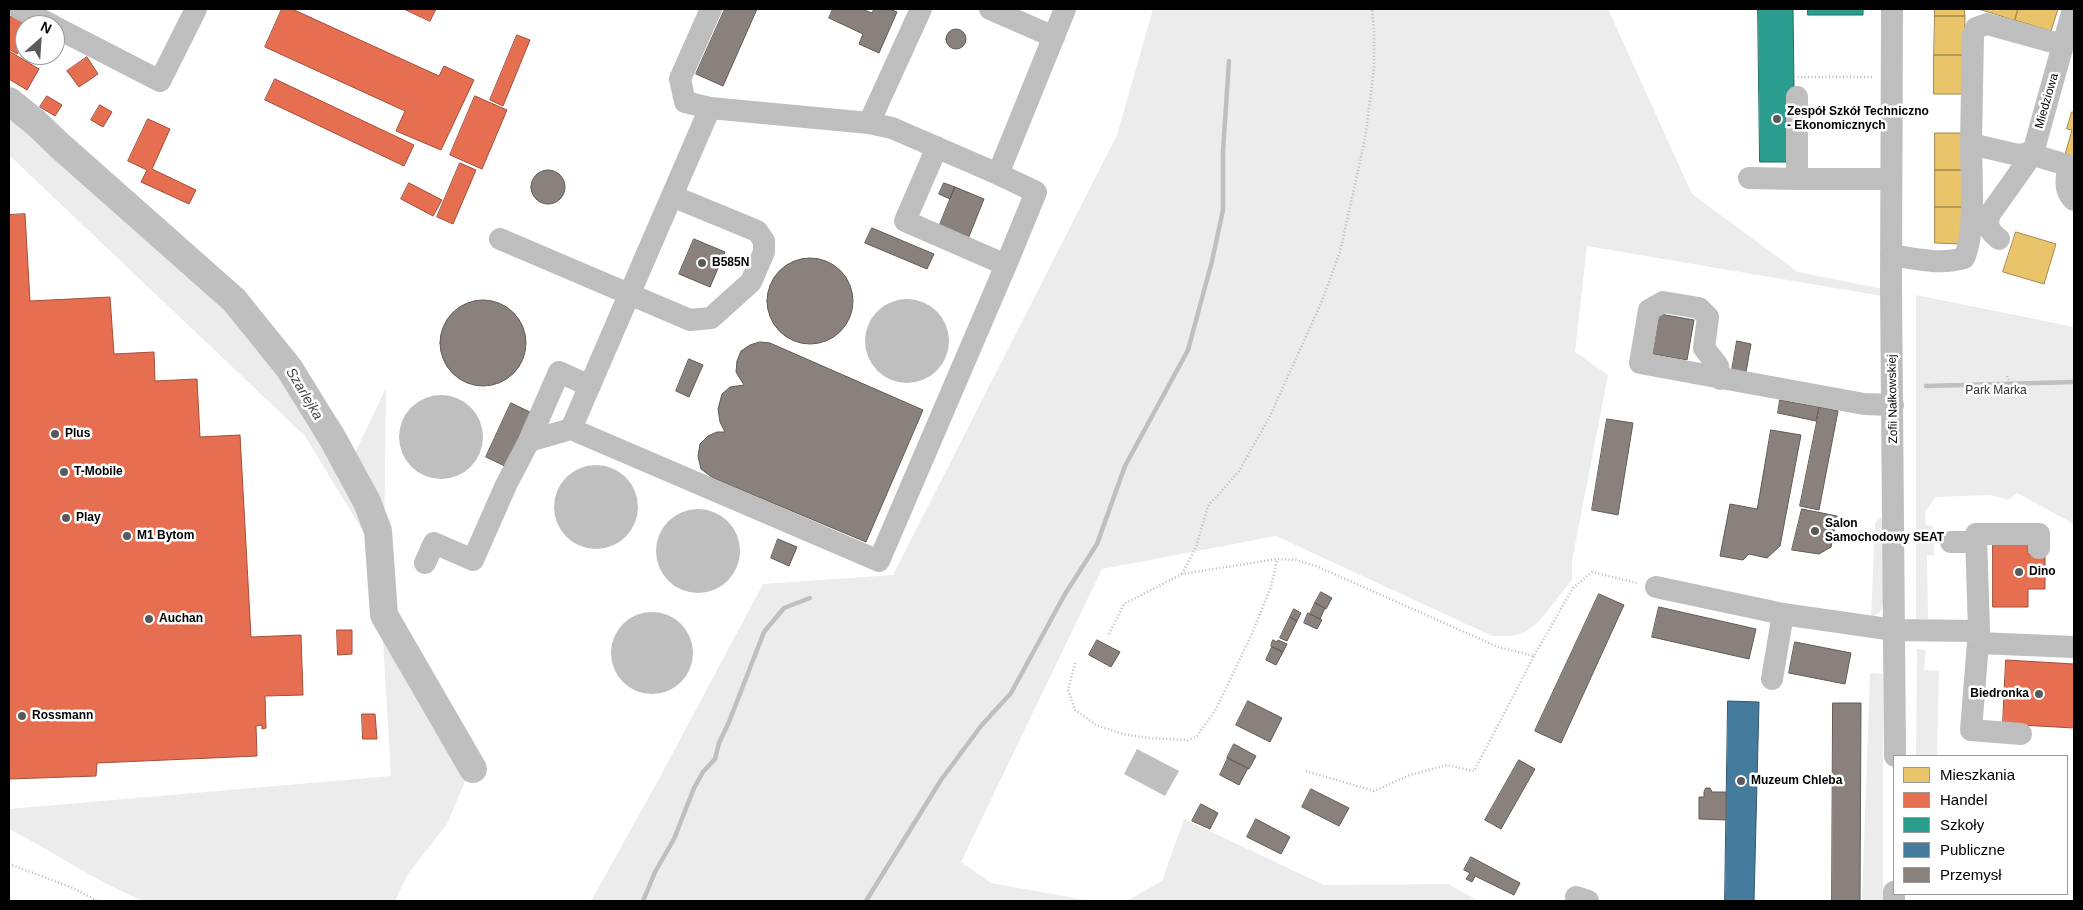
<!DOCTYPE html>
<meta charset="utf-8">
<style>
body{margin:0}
#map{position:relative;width:2083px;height:910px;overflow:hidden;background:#fff;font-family:Arial,sans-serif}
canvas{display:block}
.frame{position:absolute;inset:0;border:10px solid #000;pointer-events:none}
.legend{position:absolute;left:1893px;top:755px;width:175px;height:140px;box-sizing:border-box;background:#fff;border:1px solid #999;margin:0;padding:6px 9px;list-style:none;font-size:15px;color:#000}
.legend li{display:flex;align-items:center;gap:10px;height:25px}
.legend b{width:25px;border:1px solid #999}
.north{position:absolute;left:15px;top:15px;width:50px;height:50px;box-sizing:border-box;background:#fff;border:1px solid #999;border-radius:50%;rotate:26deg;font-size:14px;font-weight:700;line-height:20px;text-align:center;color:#000}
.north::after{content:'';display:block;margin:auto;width:18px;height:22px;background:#595959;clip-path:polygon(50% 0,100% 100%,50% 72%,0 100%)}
</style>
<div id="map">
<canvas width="2083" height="910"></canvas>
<div class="frame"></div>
<ul class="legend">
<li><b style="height:14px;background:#e9c46a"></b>Mieszkania</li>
<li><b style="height:14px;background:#e76f51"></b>Handel</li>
<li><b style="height:14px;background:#2a9d8f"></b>Szkoły</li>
<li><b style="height:14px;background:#457b9d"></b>Publiczne</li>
<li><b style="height:14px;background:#8a817c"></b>Przemysł</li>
</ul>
<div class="north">N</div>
</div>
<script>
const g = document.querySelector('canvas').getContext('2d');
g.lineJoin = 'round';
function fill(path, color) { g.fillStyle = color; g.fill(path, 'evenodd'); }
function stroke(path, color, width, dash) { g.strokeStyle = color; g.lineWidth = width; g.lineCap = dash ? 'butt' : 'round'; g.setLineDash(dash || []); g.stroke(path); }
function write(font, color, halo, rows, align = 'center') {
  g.font = font + ' Arial,sans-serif'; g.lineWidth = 5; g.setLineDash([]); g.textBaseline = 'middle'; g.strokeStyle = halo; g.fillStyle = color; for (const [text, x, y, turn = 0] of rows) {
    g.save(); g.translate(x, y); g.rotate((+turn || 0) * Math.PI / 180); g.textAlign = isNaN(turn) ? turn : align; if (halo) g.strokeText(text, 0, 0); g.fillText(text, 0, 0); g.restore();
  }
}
fill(new Path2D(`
 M1153,9H1608L1692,194L1798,272L1883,289L1882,296L1587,246L1575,352L1608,375L1572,561V580C1556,597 1543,625 1520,634C1511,637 1501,636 1492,636L1276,536L1102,569L961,862L991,883L1091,901H591L660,777L763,584L893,575L1117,135Z
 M9,94L203,256L341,423L355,453L386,388L384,547L393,610L472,765L447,824L408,874L395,901H145C97,883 55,852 9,829V809L391,776L378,556L305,436L9,155Z
 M1916,295L2074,327V524L2017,493L2009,500L1990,495L1936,497L1925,512L1926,525L1933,526L1934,555H1927L1928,619H1916Z
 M1881,517L1883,523L1884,601L1881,611L1871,618L1875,523Z
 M1917,649L1926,650L1924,670L1939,671L1937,756H1916Z
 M1870,673L1883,674V901H1862Z
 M1184,819L1324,885L1448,884L1479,901H1127L1162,881Z`), '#ececec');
fill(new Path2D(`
 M865 341a42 42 0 1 1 84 0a42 42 0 1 1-84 0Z
 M399 437a42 42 0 1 1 84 0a42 42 0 1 1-84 0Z
 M554 507a42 42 0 1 1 84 0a42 42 0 1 1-84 0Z
 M656 551a42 42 0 1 1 84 0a42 42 0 1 1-84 0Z
 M611 653a41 41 0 1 1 82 0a41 41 0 1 1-82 0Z
 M1137,749L1179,771L1165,796L1124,774Z`), '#bfbfbf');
const homes = new Path2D(`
 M1935,9H1964L1965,16H1935Z
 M1979,9H2018L2015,20Z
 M2018,9H2058L2051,31L2015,20Z
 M1935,16H1965L1964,55H1934Z
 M1934,55H1964V94H1934Z
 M2072,112H2074V161L2064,158L2072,130L2067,129Z
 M1935,133H1962V170H1935Z
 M1935,170H1962V207H1935Z
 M1935,207H1962V244L1935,243Z
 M2016,232L2056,244L2044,284L2003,272Z`);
fill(homes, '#e9c46a');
stroke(homes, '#a3894a', 1);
const shops = new Path2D(`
 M282,9H292L439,76L444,66L474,80L441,150L396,131L405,111L265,47Z
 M404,9H436L430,21Z
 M12,15L28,25H25V41L17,54L9,49V20Z
 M517,35L530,40L503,106L490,100Z
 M9,51L39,69L27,90L9,79Z
 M87,57L98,74L79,87L67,71Z
 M275,79L414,145L404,166L265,100Z
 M47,96L62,105L55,116L40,107Z
 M475,96L507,110L482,169L450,155Z
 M100,105L112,112L103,127L91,120Z
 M148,119L170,129L152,169L196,190L189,204L141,182L147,170L128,161Z
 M460,163L476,170L453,224L437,217Z
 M409,183L442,200L433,216L401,199Z
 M25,214L30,301L110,297L114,354L154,352L155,381L197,379L200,437L240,435L251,637L301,635L303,695L265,696L266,728L262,729V725L256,726L257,756L97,763L96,776L9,779V215Z
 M1993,540H2028V554H2039L2045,547V589H2028V607H1993Z
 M337,630H352V654L338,655Z
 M2006,660L2074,664V728L2003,724Z
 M362,714H375L377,739H363Z`);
fill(shops, '#e76f51');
stroke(shops, '#a24e39', 1);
const schools = new Path2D(`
 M1758,9H1793L1795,162H1760Z
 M1808,9H1863V15H1808Z`);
fill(schools, '#2a9d8f');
stroke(schools, '#1d6e64', 1);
const public = new Path2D(`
 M1728,701L1759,702L1754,901H1725Z`);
fill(public, '#457b9d');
stroke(public, '#30566e', 1);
const industry = new Path2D(`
 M725,9H757L723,86L696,74Z
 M833,9H862L872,13L874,9H890L897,12L879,53L859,44L863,34L829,18Z
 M946 39a10 10 0 1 1 20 0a10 10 0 1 1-20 0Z
 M531 187a17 17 0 1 1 34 0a17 17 0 1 1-34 0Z
 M944,183L955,187L950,199L939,194Z
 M955,187L984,199L968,239L939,227Z
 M872,228L934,254L927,269L865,243Z
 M694,239L725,252L710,287L679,274Z
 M767 301a43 43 0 1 1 86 0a43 43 0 1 1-86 0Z
 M440 343a43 43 0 1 1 86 0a43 43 0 1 1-86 0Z
 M1660,314L1694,320L1687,360L1653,354Z
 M1737,341L1751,344L1746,372L1732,370Z
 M760,342L770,343L923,410L866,542L713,478L701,469L698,456L700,444L708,436L717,432H725L720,422L718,409L722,394L730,387L744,385L736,372L737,361L741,351L750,345Z
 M689,359L703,365L689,397L676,391Z
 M1780,400L1819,407L1816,421L1778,413Z
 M511,403L534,414L509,468L486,457Z
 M1820,407L1838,411L1819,510L1800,506Z
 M1607,419L1633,423L1618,515L1592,510Z
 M1771,430L1801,435L1780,546L1767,558L1749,554L1743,560L1720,556L1730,504L1757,509Z
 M1802,509L1837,516L1831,547L1819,554L1792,550Z
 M778,539L797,547L789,566L771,558Z
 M1321,592L1332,598L1326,609L1315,603Z
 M1599,594L1624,605L1561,743L1535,731Z
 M1315,603L1325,608L1320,619L1310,614Z
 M1659,607L1756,629L1749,659L1652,637Z
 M1294,609L1301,613L1297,621L1290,617Z
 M1308,613L1322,620L1317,629L1304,623Z
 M1290,617L1297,621L1287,641L1280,638Z
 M1097,640L1120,652L1111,667L1089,655Z
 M1273,640L1277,642L1278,640L1287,644L1283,652L1271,646Z
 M1795,642L1851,653L1845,684L1789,673Z
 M1272,647L1283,652L1276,665L1266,660Z
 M1248,701L1282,718L1270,742L1236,725Z
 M1833,703H1861L1860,901H1832Z
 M1234,744L1256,756L1249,769L1227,758Z
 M1228,758L1248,768L1239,785L1220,775Z
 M1519,760L1535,769L1501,829L1485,820Z
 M1706,788H1710L1712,792H1726V820L1699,819V797H1704V792Z
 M1311,789L1349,808L1339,826L1302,807Z
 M1201,804L1218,813L1210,829L1192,821Z
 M1256,819L1290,837L1281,854L1247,837Z
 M1471,857L1520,883L1514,895L1475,876L1472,882L1466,879L1470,873L1464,870Z`);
fill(industry, '#8a817c');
stroke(industry, '#615a57', 1);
stroke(new Path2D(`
 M1926,386L2074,382
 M643,901L655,872L674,839L694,788L703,772L715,759L719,743L729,722L764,632L784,608L810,598
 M866,901L941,780L981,726L1011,693L1065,594L1097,544L1125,466L1188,350L1212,261L1223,210V151L1229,61`), '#bfbfbf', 4.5);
stroke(new Path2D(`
 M9,101L35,122L59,145L234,300L289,368L334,441L367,502L378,531L384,615L473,769`), '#bfbfbf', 28);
stroke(new Path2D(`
 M1794,77H1873
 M2007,376L2012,387
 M1182,574L1196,547L1208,506L1239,471L1270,416L1322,301L1340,252L1365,139L1370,101L1374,67V31L1372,9
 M1109,634L1124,604L1182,574L1277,559L1296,560L1316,566L1498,647L1534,656L1573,588L1592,572L1637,583
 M1075,663L1068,690L1075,710L1096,725L1123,734L1149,738L1188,740L1197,736L1216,709L1250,638L1271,587L1277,560
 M1306,771L1374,791L1410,775L1447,765L1474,771L1534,656
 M9,864L73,888L97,901`), '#b9b9b9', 2.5, [1, 2.5]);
stroke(new Path2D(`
 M20,9L52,25
 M711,9L680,79L685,102L710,108L869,123L892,128L998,174L1065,9
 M990,9L1054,37
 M1892,9L1891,286L1895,756
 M2073,9L2034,149V152L2040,157L2074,167
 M55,27L160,81L196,9
 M1797,97V179H1891
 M710,108L571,429L879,561L1006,265
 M869,123L921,9
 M1971,144L1973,35L1976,28L1987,24L2063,45
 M937,147L905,221L1006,265L1036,192L998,174
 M2068,165C2067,179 2063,190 2074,200
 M1749,178L1797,179
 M500,239L690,320L711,318L751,282L764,252V241L757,231L672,196
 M1999,239C1989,231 1986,226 1990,214L2034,152
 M1891,255C1915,259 1941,265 1964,258C1976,232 1971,174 1971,144L2018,155L2034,152
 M1720,379L1718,366L1704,348L1708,317L1699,308L1663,302L1649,310L1640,363L1864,404L1893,405
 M529,441L559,372L590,386
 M1951,542H1977
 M425,563L434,543L473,560L506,485L529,441L571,429
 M1656,587L1783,614L1894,630L1979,631L1976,534H2039V548
 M1979,631L1978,643L2074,647
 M1978,643L1971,730L2021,734
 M1772,679L1783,614
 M1576,897L1588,901
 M1894,901V892`), '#bebebe', 22);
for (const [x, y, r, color] of [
 [1777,119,5,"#595959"],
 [702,263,5,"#595959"],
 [55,434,5,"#595959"],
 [64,472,5,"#595959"],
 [66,518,5,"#595959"],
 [1815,531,5,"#595959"],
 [127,536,5,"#595959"],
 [2019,572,5,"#595959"],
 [149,619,5,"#595959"],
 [2039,694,5,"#595959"],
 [22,716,5,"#595959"],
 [1741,781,5,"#595959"]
]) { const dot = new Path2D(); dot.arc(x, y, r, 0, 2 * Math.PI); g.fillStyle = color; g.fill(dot); stroke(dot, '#fff', 2); }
write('12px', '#000', '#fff', [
 ["Miedziowa",2047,101,-74],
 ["Zofii Nałkowskiej",1893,399,-91]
]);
write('bold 12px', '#000', '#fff', [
 ["Zespół Szkół Techniczno",1787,112],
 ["- Ekonomicznych",1787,126],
 ["B585N",712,263],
 ["Plus",65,434],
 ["T-Mobile",74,472],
 ["Play",76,518],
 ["Salon",1825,524],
 ["Samochodowy SEAT",1825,538],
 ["M1 Bytom",137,536],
 ["Dino",2029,572],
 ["Auchan",159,619],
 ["Biedronka",2029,694,"right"],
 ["Rossmann",32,716],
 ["Muzeum Chleba",1751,781]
], 'left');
write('12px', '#333', '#fff', [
 ["Park Marka",1996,391]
]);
write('italic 14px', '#444', '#fff', [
 ["Szarlejka",304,394,59]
]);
</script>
